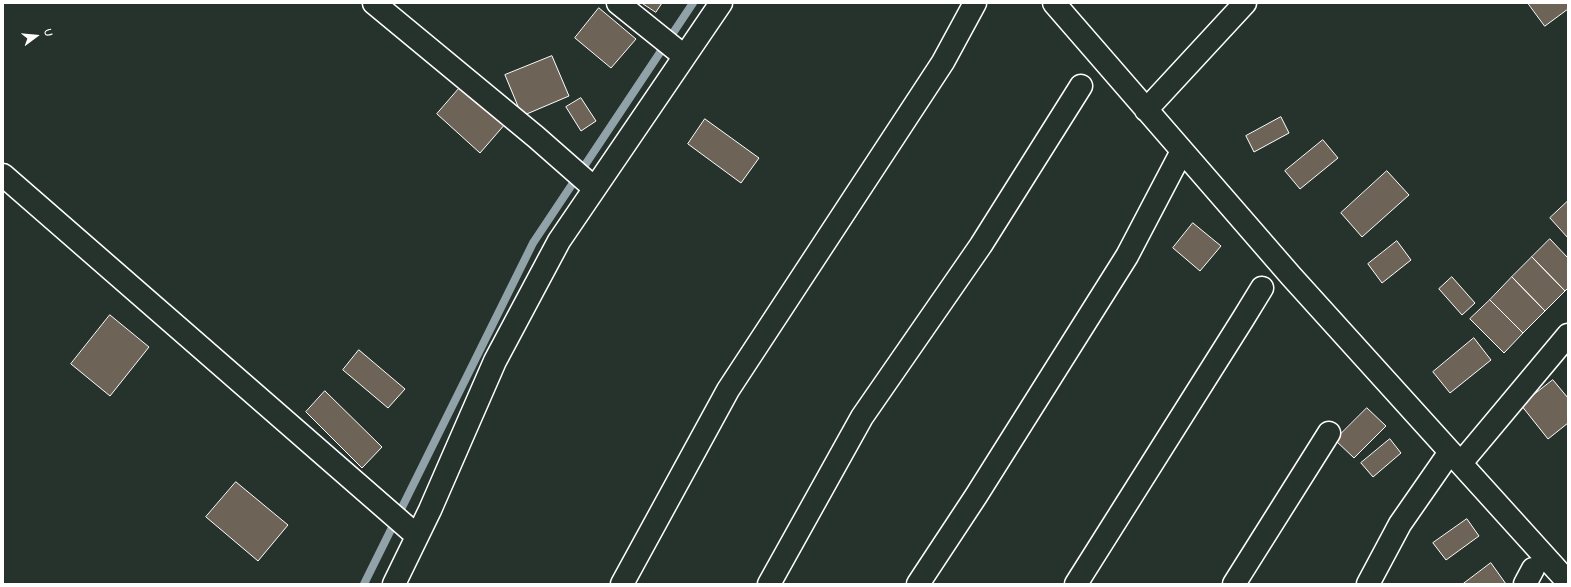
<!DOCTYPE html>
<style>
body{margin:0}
#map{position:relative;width:1571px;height:587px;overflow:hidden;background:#26332d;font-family:"Comic Neue",sans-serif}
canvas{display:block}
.frame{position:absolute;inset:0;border:4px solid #fff;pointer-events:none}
.north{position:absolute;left:16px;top:16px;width:40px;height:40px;-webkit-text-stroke:3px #26332d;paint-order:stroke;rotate:74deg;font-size:11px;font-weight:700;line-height:16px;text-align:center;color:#fff}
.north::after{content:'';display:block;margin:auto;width:14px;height:18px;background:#fff;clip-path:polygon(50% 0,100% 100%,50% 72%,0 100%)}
</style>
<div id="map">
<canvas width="1571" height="587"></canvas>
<div class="frame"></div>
<div class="north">U</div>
</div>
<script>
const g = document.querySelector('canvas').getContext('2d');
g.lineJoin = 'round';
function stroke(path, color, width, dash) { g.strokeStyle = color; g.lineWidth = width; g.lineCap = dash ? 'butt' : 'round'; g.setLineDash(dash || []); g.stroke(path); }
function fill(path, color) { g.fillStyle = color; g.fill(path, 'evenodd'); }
stroke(new Path2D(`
 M364,584L533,243L693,3`), '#91a3a8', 8);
const building = new Path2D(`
 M642,3H662L656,12Z
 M1528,3H1568V9L1545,26Z
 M599,8L636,39L611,68L575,38Z
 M552,56L569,96L522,116L505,75Z
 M463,84L506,123L480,153L437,114Z
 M581,98L596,121L581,131L566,107Z
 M1281,117L1289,133L1254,152L1246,136Z
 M705,119L759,158L741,183L688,144Z
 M1323,140L1338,158L1300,189L1285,171Z
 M1387,171L1409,195L1362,237L1341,213Z
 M1568,201V238L1550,218Z
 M1193,223L1221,246L1200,271L1173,248Z
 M1550,239L1568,258V288L1565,291L1532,257Z
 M1397,241L1411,260L1382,283L1368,264Z
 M1532,257L1565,291L1545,311L1512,277Z
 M1452,277L1475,303L1462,315L1439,289Z
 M1512,277L1545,311L1523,333L1490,300Z
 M1490,300L1523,333L1504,353L1470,319Z
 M110,315L149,347L110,396L71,364Z
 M1474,338L1491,360L1450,393L1433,372Z
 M359,350L405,389L388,408L343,370Z
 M1553,380L1568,398V423L1548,439L1521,405Z
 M325,391L382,447L362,468L306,412Z
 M1367,408L1386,426L1354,458L1335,440Z
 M1390,439L1401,453L1373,477L1361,463Z
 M236,482L288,525L258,561L206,517Z
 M1467,519L1479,536L1446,560L1433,543Z
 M1491,563L1506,584H1463Z`);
fill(building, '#6d6357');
stroke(building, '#fff', 1);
const minor = new Path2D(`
 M374,3L536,137L594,188
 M618,3L684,56
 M1054,3L1291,276L1568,582
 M1146,110L1245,3
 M3,175L416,535
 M1461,463L1568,335
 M394,584L430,510L495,361L559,241L721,3
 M622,584L728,390L943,62L975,3
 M769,584L862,417L981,245L1081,86
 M918,584L976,496L1127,256L1182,151
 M1076,584L1243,319L1262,288
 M1234,584L1329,433
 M1368,584L1400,524L1450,452
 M1525,584L1533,569`);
stroke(minor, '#fff', 25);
stroke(minor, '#26332d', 22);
</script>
